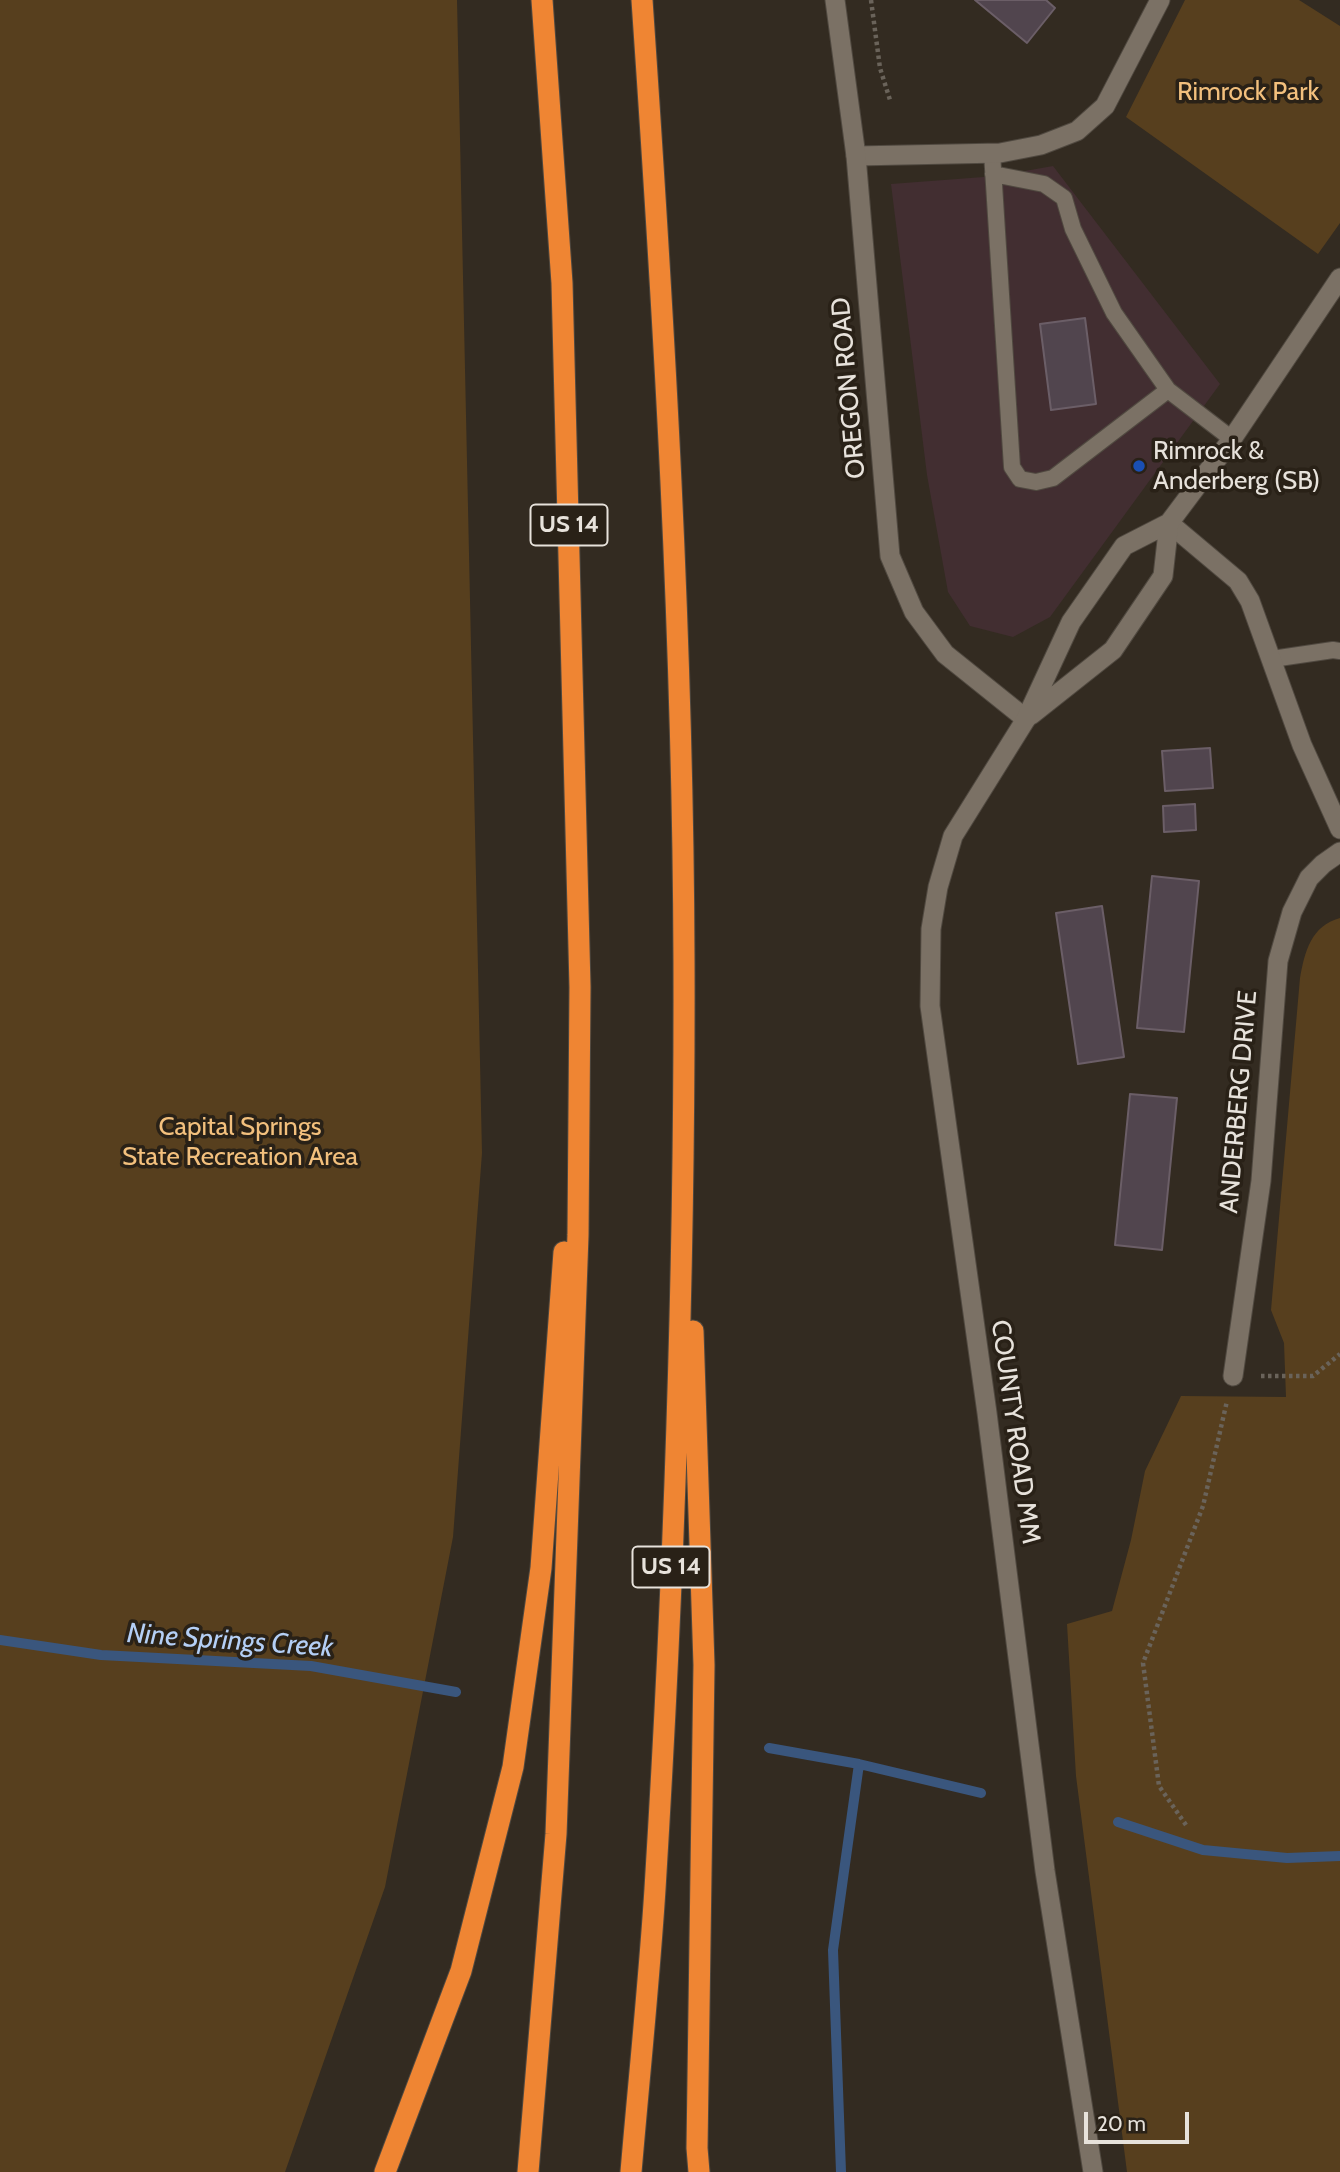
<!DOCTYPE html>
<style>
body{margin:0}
#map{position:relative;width:1340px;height:2172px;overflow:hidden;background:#332b21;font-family:Cabin,sans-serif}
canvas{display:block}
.scale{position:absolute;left:1084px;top:2112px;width:105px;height:32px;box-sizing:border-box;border:4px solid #e7e2db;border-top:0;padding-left:9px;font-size:21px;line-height:24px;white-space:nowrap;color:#e7e2db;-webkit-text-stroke:5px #292117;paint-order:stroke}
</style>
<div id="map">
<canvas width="1340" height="2172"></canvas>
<div class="scale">20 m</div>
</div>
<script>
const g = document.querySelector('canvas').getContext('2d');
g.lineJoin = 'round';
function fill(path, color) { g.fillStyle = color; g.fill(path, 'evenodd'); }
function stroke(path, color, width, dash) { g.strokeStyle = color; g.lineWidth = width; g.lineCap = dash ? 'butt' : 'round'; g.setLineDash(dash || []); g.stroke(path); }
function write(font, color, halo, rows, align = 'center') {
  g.font = font + ' Cabin,sans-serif'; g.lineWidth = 7; g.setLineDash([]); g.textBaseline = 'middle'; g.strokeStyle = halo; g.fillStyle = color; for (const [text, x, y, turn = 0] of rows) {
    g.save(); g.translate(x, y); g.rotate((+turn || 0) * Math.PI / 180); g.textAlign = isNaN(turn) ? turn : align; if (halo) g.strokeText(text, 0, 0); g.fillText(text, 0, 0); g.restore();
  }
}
fill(new Path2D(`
 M1053,166L1220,384L1050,617L1013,637L970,626L948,592L927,475L891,184L997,176Z`), '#422e31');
fill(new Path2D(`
 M0,0H457L482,1153L453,1537L385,1887L285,2172H0Z
 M1185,0H1299L1340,26V223L1318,254L1126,117Z
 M1340,918V2172H1127L1076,1776L1067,1624L1112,1611L1131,1540L1145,1471L1181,1396L1286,1397L1284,1343L1271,1310L1300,978C1305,951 1311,926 1340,918Z`), '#573f1e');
stroke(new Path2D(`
 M0,1640L101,1655L311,1666L456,1692
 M769,1748L859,1764L981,1793
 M1118,1822L1203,1850L1287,1858L1340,1856
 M841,2172L833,1950L859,1764`), '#3a567d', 10);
const building = new Path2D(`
 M975,0H1046L1055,8L1027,43Z
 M1085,318L1096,404L1051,410L1040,324Z
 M1210,748L1213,788L1165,791L1162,751Z
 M1195,804L1196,830L1164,832L1163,806Z
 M1152,876L1199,881L1184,1032L1137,1028Z
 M1102,906L1124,1057L1078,1064L1056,913Z
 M1130,1094L1177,1098L1162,1250L1115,1245Z`);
fill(building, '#51454e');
stroke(building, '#6b5e67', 2);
const service = new Path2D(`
 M992,153L1012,467L1020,479L1036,482L1053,478L1168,390
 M993,174L1044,184L1064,198L1073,229L1114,313L1168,390L1232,439
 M1272,659L1333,650L1340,651`);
const minor = new Path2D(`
 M856,156L1000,153L1041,145L1077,131L1105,106L1160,0
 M1169,523L1238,581L1250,601L1302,745L1340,829
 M1233,1376L1261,1181L1278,961L1292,912L1309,878L1323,864L1340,852`);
const tertiary = new Path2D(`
 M835,0L856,156L890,556L914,612L945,654L1026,719`);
const secondary = new Path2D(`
 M1031,715L1113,650L1163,576L1169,523
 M1093,2172L1045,1871L987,1413L930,1006L931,929L938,887L953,836L1026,719L1071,622L1124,546L1169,523L1232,439L1340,278`);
const motorway = new Path2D(`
 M693,1331L704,1665L697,2148L699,2172
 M385,2172L461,1971L513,1767L541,1568L564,1252
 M528,2172L556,1834L578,1235L580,987L562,283L542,0
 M631,2172C639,2078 649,1983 655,1889C674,1580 685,1270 684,961C683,640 664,320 642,0`);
stroke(service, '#504940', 18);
stroke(minor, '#504940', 21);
stroke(tertiary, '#504940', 21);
stroke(secondary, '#504940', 21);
stroke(motorway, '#504940', 23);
stroke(new Path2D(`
 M871,0L880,68L890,100
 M1261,1376H1313L1340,1354
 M1186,1825L1159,1786L1143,1663L1203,1506L1227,1401`), '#6a635a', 4.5, [3.5, 3.5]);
stroke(service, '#7b7165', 16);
stroke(minor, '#7b7165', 19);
stroke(tertiary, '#7b7165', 19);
stroke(secondary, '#7b7165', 19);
stroke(motorway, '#ef8533', 21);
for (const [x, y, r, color] of [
 [1139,466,7,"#1a4fb4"]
]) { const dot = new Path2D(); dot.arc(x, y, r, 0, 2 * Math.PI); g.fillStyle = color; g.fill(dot); stroke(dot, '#292117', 2.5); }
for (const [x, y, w] of [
 [569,525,77],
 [671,1567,77]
]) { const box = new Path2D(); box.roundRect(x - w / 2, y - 20.5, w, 41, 5); g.fillStyle = '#292117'; g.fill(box); stroke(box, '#e7e2db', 2); }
write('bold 24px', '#e7e2db', null, [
 ["US 14",569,525],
 ["US 14",671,1567]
]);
write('26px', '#f3c07d', '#292117', [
 ["Rimrock Park",1248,92],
 ["Capital Springs",240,1127],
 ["State Recreation Area",240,1157]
]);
write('26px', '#e7e2db', '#292117', [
 ["OREGON ROAD",849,388,-95],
 ["ANDERBERG DRIVE",1239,1102,-85],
 ["COUNTY ROAD MM",1015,1432,82]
]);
write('26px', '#e7e2db', '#292117', [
 ["Rimrock &",1153,451],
 ["Anderberg (SB)",1153,481]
], 'left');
write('italic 28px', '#b4cff6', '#292117', [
 ["Nine Springs Creek",230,1641,4]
]);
</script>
